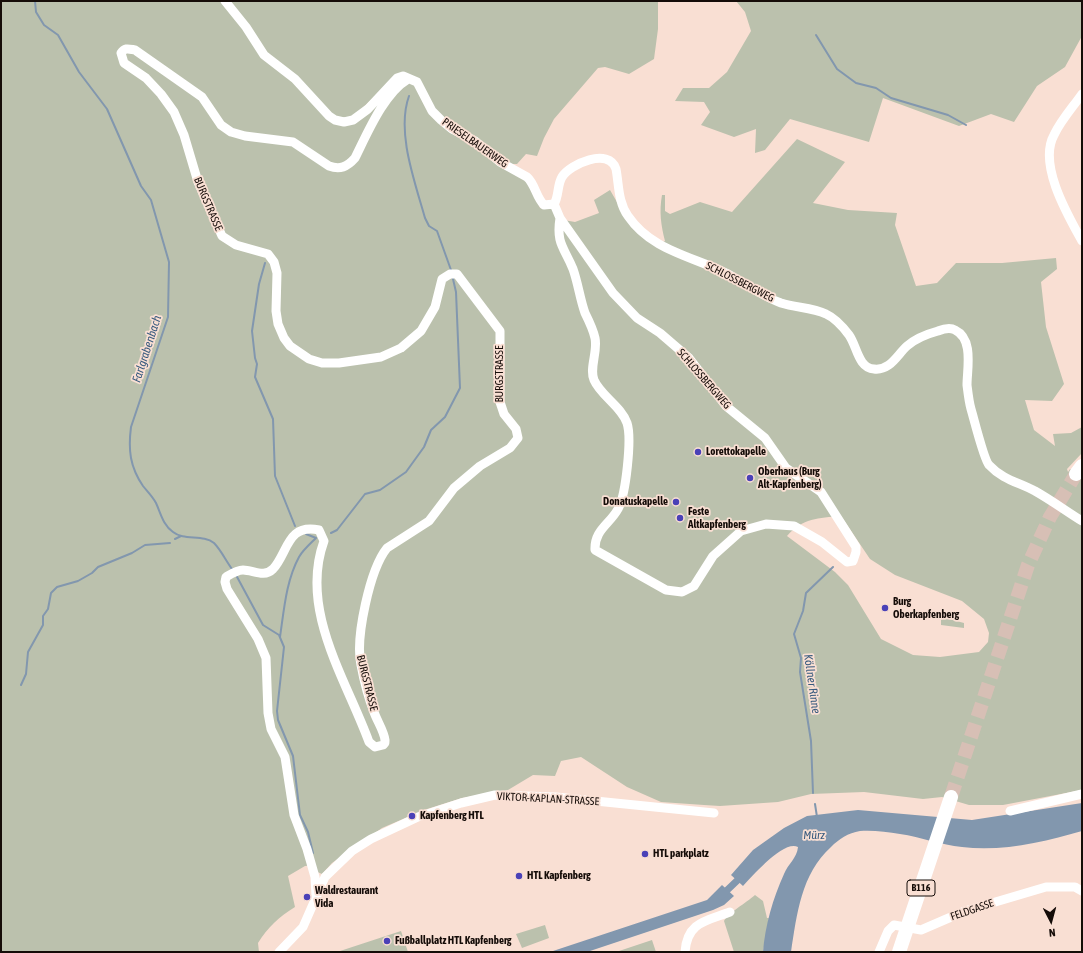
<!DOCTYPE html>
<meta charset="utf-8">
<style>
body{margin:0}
#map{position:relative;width:1083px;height:953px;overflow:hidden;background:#f9dfd3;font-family:"Asap Condensed",sans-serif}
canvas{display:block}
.frame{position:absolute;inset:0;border:2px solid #150c08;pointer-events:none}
.north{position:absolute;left:1031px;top:901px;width:40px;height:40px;-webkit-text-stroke:3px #f9dfd3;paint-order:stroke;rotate:174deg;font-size:11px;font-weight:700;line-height:16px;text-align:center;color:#150c08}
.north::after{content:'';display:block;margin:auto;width:14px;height:18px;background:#150c08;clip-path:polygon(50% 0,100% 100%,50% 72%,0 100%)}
</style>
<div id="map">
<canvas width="1083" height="953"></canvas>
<div class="frame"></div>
<div class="north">N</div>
</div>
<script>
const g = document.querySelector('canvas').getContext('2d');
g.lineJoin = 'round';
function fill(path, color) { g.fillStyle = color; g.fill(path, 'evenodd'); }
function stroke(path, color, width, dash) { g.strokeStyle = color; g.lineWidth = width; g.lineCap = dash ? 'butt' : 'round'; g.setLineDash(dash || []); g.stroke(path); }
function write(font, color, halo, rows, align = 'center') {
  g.font = font + ' "Asap Condensed",sans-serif'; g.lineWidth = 3.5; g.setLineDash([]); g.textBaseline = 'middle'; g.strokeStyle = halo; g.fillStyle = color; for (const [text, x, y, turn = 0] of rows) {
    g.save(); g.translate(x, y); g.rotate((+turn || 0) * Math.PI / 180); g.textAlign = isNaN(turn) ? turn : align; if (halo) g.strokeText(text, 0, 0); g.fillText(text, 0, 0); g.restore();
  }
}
fill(new Path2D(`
 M1,1H658V29L654,59L629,74L605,67L598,68L554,119L544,138L537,156L526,154L517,164H510L501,159L476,139L443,120L434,110L420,83L416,79L402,75L396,76L352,118H335L337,124C364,129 380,95 399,81L403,80L413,83L418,88L424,103L441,125L476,146L500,166L523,177L530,185L540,208L554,209L558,219L575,222L599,213L594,200L610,190L625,216L656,246L665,241C661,225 659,212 662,195H665V211L670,214L700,202L732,212L797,139L845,162L813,203L848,210L897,213L895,225L916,286L937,283L956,263H1002L1056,258L1057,269L1041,282L1046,327L1064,384L1052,401L1025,400L1034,430L1055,446L1053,434L1071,433L1082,427V453L1067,469L1068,472L1070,469L1082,476V790L1003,805H969L942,797L923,799L864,792L811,794L778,802L720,806L704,805L661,802L627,787L581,757L561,761L555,776L533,775L508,790L462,798L424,810L382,828L332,863L322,874L315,871L314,865L305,866L288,876L295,907C279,917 268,927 258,943L259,952H1ZM841,516L870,559L895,575L962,601L984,619L989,633L988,642L979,652L940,657L913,655L881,639L848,585L835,572L787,536C803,518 818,518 841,516Z
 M736,1H1082V36L1065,67L1037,86L1014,122L991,114L959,126L883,98L869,142L790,119L765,150L755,153L756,129L734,137L701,125L710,112L704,102L675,101L683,88H709L727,72L751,31L745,12Z
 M941,617L964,623V628L941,625Z
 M755,895L763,901L767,918H769L763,952H734L724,921C728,913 746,903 755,895Z
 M545,925L549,938L522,948L516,934Z
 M401,931L408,952H337Z
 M652,940L656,952H616Z`), '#bbc1ad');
fill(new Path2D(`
 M1082,803V831C1044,842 1002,852 962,847C941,845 921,837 900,834C887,832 873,830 860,831C848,833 839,839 831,847C801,874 797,914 791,952H763C765,926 773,898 784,874C788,864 797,858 798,847C783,840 753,876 743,886L731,875L753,850L784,828L807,816L858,810L972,820Z
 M722,885L734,896L724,905L713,910L587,952H550L707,900Z`), '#8297ae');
stroke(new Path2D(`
 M35,1L36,12L44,25L58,35L79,72L107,109L141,186L151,200L169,262L168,317L131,427C128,450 130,467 143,486C147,491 153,497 156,503C161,514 163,525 173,532C184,541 203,534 214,543C221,550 226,561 232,569
 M816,35L837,69L856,83L876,88L891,98L948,115L966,125
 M409,96C396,132 415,182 425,218L429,226L437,231L451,270
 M265,263L259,284L252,331L255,358L257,364L255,377L273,419L275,476L295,526
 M331,533L337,530L365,494L380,490L406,472L424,447L431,430L445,417L460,388L456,292L453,279
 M175,539L181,536
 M236,575L263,625L279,635L284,647L277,711L278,720L293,756L300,815L308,832L313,853
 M280,637C284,610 286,581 299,557C303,550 310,544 316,538L306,534
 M21,685L26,674L28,652L43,625V616L48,609L51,593L57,587L78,581L92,573L98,567L132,553L145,545L170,543
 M813,793L811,741L800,672L801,658L794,634L803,611L806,593L833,567
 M815,804L817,817`), '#8297ae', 2);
stroke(new Path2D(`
 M721,896L744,874`), '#8297ae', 7);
stroke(new Path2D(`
 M951,797L1028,565L1050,517L1076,474`), '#d7bfb5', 14, [14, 7]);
stroke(new Path2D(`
 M225,1L246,27L264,55L295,79L329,116L335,120L344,122L353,120L368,109L397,78L403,76L417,82L432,111L441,120L452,129L475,141L500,162L527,177C535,184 536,197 544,205L554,204
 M1082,94C1073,107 1061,120 1054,135C1038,164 1067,214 1082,241
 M554,204L560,218L613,293L637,318L660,333L689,358L726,406L765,438L786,468L821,492L856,547V552L853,561L847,562L822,542L794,526L766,524L741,531L713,556L694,586L682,592L666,590L595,550C594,530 610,524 618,509C626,495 632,438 627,423C621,406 601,396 594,380C589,368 598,352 595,338C593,329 589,321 585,313C580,299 578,283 573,269C564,247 556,244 560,218
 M554,204C559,197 557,185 562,177C570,164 609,147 616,169C619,185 618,202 628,216C651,250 691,256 726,273C744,283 762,296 781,303C796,308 812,307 826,314C835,318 843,327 849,335C857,346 858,368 874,369C890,371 897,355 907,346C916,338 927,334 938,331C943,329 950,327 955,330C974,339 967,369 967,385C968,393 969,402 971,409C974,419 984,460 989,465C1003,480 1018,482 1035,491C1051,500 1066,511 1082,521
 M1010,811L1082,794
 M316,896L315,877L307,849L294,815L285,757L271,729L268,713L266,658L258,639L227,589L225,582L226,577C231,574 237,570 243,570C253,570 264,578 273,569C288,553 287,523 319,530L324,541C299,610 346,679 369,742L375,747L383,745C385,743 385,744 385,740C384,731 377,721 374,712C368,697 364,681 361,665C355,638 370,569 387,548L429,521L454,488L480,466L510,448L518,438L516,429L504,414L500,402V331L457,274H450L442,279L435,307L421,331L401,348L381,357L339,363H322L309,359L290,346L284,338L278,324L276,311L277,273L274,262L268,254L236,245L222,236L198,182L184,135L174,112L161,94L146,78L124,63L121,53C125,47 129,49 135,50L202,97L221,125L231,132L245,136L293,142L329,166C340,170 347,167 355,158C367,134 384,93 408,79
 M279,952L303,927L325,877L352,851L371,839L418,817L461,803L495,795L556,797L714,813
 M685,952C687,922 706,921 730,912
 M879,952L888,931L894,925L921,930L965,911L1046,887H1075L1082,891`), '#fff', 9);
stroke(new Path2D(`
 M1076,474L1082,466
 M899,952L951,797`), '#fff', 14);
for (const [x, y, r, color] of [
 [698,452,4,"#4a41b7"],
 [750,478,4,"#4a41b7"],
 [676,502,4,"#4a41b7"],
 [680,518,4,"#4a41b7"],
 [885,608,4,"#4a41b7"],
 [412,816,4,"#4a41b7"],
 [645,854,4,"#4a41b7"],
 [519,876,4,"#4a41b7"],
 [307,897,4,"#4a41b7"],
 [387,941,4,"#4a41b7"]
]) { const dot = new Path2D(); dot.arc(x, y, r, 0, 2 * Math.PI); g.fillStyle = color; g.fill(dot); stroke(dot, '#f9dfd3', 1.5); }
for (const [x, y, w] of [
 [921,888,28]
]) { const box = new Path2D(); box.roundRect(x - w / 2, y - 8, w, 16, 3); g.fillStyle = '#f9dfd3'; g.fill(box); stroke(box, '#150c08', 1); }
write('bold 10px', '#150c08', null, [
 ["B116",921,888]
]);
write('11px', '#150c08', '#f9dfd3', [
 ["PRIESELBAUERWEG",475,143,35],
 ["BURGSTRASSE",208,204,67],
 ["SCHLOSSBERGWEG",740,282,27],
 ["BURGSTRASSE",500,374,-90],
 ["SCHLOSSBERGWEG",704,379,49],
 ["BURGSTRASSE",367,683,76],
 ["VIKTOR-KAPLAN-STRASSE",548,799,3],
 ["FELDGASSE",972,910,-19]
]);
write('bold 11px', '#150c08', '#f9dfd3', [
 ["Lorettokapelle",706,452],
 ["Oberhaus (Burg",758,472],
 ["Alt-Kapfenberg)",758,485],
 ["Donatuskapelle",668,502,"right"],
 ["Feste",688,512],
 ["Altkapfenberg",688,525],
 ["Burg",893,602],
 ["Oberkapfenberg",893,615],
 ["Kapfenberg HTL",420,816],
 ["HTL parkplatz",653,854],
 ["HTL Kapfenberg",527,876],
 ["Waldrestaurant",315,891],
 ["Vida",315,904],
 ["Fußballplatz HTL Kapfenberg",395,941]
], 'left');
write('italic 12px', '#375a7e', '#f9dfd3', [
 ["Farlgrabenbach",147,349,-72],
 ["Köllner Rinne",812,684,82],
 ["Mürz",814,835]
]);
</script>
